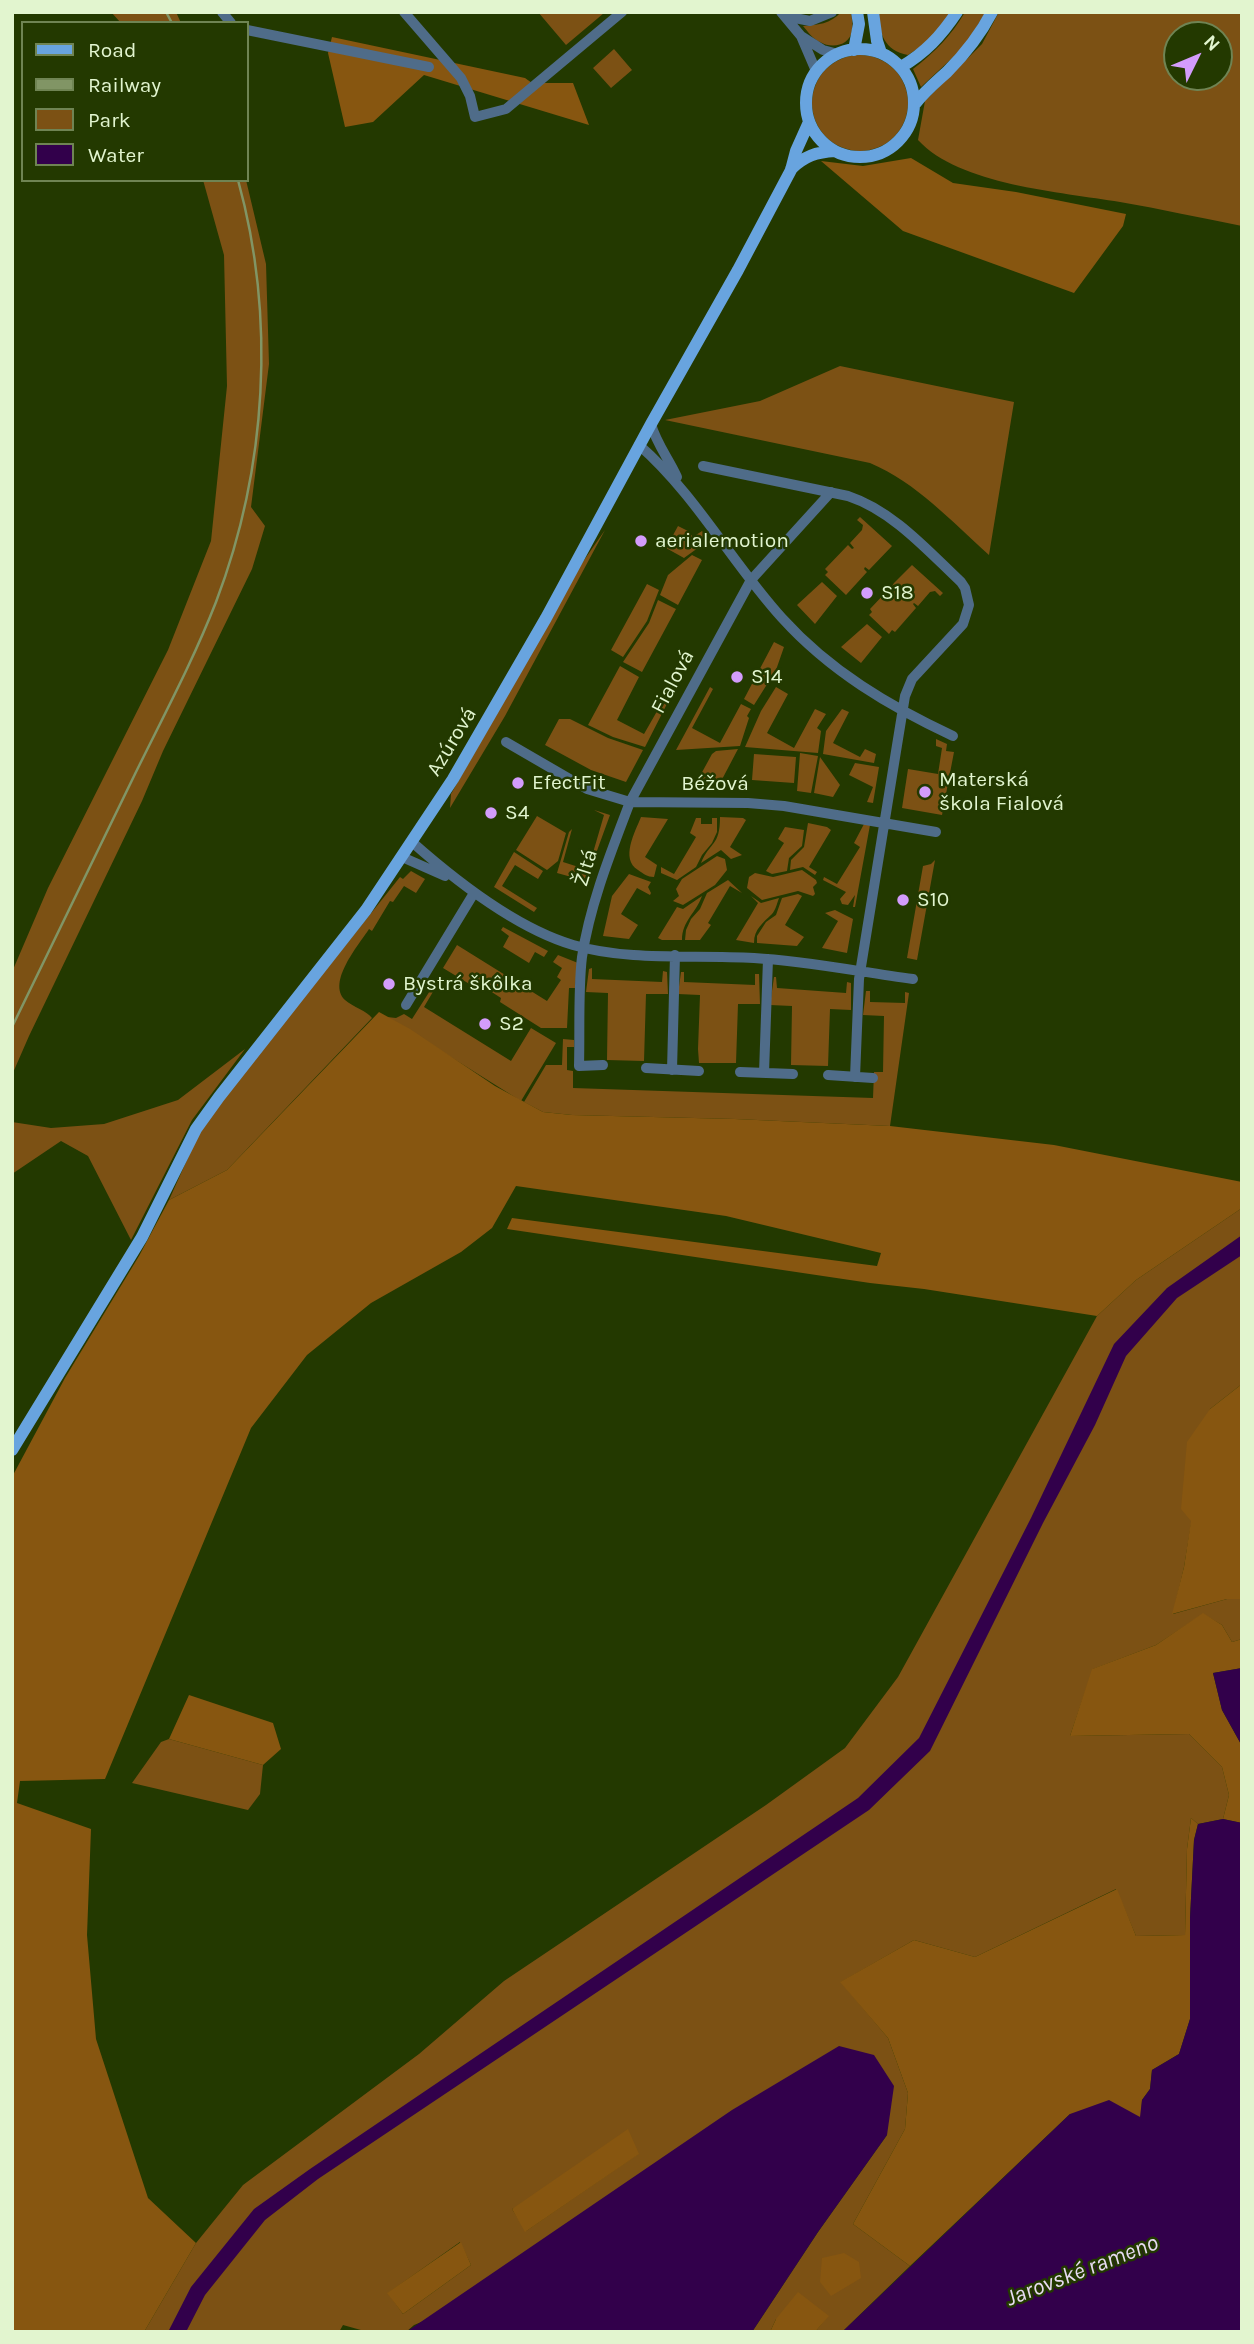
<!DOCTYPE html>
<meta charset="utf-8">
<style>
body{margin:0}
#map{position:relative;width:1254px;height:2344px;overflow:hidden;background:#233900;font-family:Karla,sans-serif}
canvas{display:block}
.frame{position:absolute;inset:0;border:14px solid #e2f5cf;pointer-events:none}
.legend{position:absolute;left:21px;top:21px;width:228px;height:161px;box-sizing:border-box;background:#233900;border:2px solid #6f8453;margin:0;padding:9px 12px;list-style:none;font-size:21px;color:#e2f5cf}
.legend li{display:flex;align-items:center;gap:14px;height:35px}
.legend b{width:35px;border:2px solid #6f8453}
.north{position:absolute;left:1163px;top:21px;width:70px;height:70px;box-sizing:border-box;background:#233900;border:2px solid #6f8453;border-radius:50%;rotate:47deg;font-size:19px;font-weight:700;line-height:28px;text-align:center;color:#e2f5cf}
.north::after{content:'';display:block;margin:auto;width:24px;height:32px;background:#d39cfc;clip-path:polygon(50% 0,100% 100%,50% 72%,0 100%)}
</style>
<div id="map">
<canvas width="1254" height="2344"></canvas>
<div class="frame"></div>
<ul class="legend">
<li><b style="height:9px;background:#68a4df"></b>Road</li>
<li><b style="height:9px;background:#819565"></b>Railway</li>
<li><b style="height:19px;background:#7c5114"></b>Park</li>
<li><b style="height:19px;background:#32004b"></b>Water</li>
</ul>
<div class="north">N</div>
</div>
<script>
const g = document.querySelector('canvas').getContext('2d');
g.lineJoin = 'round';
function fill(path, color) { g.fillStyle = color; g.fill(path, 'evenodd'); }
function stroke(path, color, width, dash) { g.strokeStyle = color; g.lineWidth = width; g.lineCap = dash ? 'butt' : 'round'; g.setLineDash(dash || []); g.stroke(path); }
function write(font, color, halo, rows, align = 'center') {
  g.font = font + ' Karla,sans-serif'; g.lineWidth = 5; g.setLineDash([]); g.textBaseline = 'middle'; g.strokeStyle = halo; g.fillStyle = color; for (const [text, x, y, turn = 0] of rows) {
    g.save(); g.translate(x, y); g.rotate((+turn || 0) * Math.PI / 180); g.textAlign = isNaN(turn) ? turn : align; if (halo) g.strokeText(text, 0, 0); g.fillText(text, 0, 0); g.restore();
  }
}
fill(new Path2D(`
 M111,12H176L181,23H121Z
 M538,12H604V13L566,45Z
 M841,12H851C852,18 853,25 852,30C850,46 832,49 820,42C813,39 808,32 803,26C817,25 831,24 841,12Z
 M878,12H952L932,39L908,55C884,50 880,35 878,12Z
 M965,12H986L963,48L921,87L913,69C935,52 951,36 965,12Z
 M999,12H1242V226C1201,218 1161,209 1120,202C1061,192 959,185 918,140L925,101L982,44ZM1177,35H1219V77H1177Z
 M614,49L632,70L611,88L593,68Z
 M812 103a48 48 0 1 1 96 0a48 48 0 1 1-96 0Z
 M203,180H246L266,264L269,364L251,507L265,526L252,569L163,751L142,801L29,1036L12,1075V972L48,888L168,650L211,541L227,386L224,255Z
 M840,366L1014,402L989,555C951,521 917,483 870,463L665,420L760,401Z
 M860,517L892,546L869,570L865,567L864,569L867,572L846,595L825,575L828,572L825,569L848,545L852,549L854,548L850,543L862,530L863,525L857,520Z
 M678,526L688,531L693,537L702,531L709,540L684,558L666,548Z
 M605,530L505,716L450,808L451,794L580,566Z
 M692,555L702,560L678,605L660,595L668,575Z
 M912,565L943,593L940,596L935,591L930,592L918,606L914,603L913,604L916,608L895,632L892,630L889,634L869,615L872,612L870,609L887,591L892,594L895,590L892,586L894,583Z
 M822,582L837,596L815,624L797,605Z
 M647,584L659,590L647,621L623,657L611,650Z
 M658,600L676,609L642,672L623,662L649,623Z
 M867,624L882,637L861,663L841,647Z
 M774,642L784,647L776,670L754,705L744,699Z
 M620,666L639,677L617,720L644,734L668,692L672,694L645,747L613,737L588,725Z
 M710,687L713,689L692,728L720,743L741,704L751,709L747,716L749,718L740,746L676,750Z
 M776,687L788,694L767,733L794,748L815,709L826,714L817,728L821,731L818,753L745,747L761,711Z
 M842,709L849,712L833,743L860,757L865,749L876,754L874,763L823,754L826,731Z
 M559,719H570L608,738L643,750L626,782L591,770L545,745Z
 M936,739L947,744L946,751L954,752L942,815L902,808L908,769L938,774L942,748L936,746Z
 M738,749L718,787H694L712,754L716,751Z
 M800,753L818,756L811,793L797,791Z
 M754,754L796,757L794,783L752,780Z
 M820,757L840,785L833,797L814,793Z
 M855,763L879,767L873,803L867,802L873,787L849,775Z
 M594,810L610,815L586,881L557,873L569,832L572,829L563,862L588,870L604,815Z
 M537,816L566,833L558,861L547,870L516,850Z
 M641,817L668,819L645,857L657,865L654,877C647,877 644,874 638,870C620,859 635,832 641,817Z
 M720,817L743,818L746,820L730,847L742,855L731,859L721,850L701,863C710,841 720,847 720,817Z
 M696,818H701V824H712V818H717V832L712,843L702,855L696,867L677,880L661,873V867L674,874L696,837L690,833Z
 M808,823L827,827L831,830L809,867L817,872L815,875L803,867L790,870L791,860L804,847Z
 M864,824L870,825L855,907H853L855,895L848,905L842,904L840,899L846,892L823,880L824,877L837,884L860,847L854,843Z
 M785,827L804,830L802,846L789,858L787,871L772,874L766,871L784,843L778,839Z
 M514,852L543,871L538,879L515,865L502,886L537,908L534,912L494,887Z
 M717,856L725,859L727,870L715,885L683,905L673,901L679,896L676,889L682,879Z
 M935,860L917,960L907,958L923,866L931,864Z
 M802,870L816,880L817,883L813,887L815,894L813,896L798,891L762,900L747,888L749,877L755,873L773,877Z
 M411,871L425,879L416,893L404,886L393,902L390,901L372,931L369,929C358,946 327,982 345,1000C353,1007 367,1011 372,1018L227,1170L169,1200L200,1131L233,1086L400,877L403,879Z
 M629,874L651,882L648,887L651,893L650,895L637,888L621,914L638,925L629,939L603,936L612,896Z
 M728,880L742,893L730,886L708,923L711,925L700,940H685L686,930L691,919L700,909L707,893Z
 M798,894L802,896L785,925L804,937L797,946L757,943V936L766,922L776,915L782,898Z
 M702,896C696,913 682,921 682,940H662L658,938L677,907L683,909Z
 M751,896L761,903L779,898C777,904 775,911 772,914C763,923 754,929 754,943L736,940L758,903Z
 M835,910L853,919L847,953L822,948L838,921L825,913Z
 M503,927L548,951L544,957L535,952L529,963L503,947L509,936L501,930Z
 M457,945L547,1001L561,980L557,977L562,968L553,962L558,955L578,963L575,988H569L567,1028H541L500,1002L501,998L484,987L481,991L443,968Z
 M592,968V979L662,982L663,971L667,972L668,994H646L644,1061L607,1060L608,993L586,992L589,969Z
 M681,972H684V982L755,985V974H759L760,1004H738L736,1063H699L698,1049L700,995L678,994Z
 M774,977H776L777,988L846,993L847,982L851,983V1010L830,1009L828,1066L791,1065L792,1006L770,1005Z
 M432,982L437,985L424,1007L511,1061L531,1028L556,1043L521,1101L387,1017L396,1018L404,1014L412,1019L433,986Z
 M866,991H870V1002L905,1003V992L909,993L890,1126L735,1119L572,1115L543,1112L524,1102L546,1065H562L563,1039L574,1040V1047H567V1070L573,1071V1088L873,1098L874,1072H883L884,1016L863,1015Z
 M245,1049L192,1120L131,1240L88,1156L61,1141L12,1174V1122L51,1128L104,1124L178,1100Z
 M1242,1208V1384L1210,1409L1184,1567L1173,1614L1227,1599H1242V1639L1232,1642L1222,1625L1203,1614L1156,1645L1093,1669L1070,1736L1189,1734L1222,1767L1229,1795L1223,1819L1198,1824L1191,1818L1187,1849L1185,1935L1136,1936L1116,1889L975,1957L914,1940L841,1982L888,2038L908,2093L905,2129L853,2224L910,2266L842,2332H815L828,2316L776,2319L770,2332H752L818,2232L887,2135L414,2325L406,2332H368L343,2325L339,2332H144L196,2243L243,2185L419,2054L504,1981L766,1805L845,1748L898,1677L1097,1316L1136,1280ZM638,2154L526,2231L512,2209ZM460,2242L471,2265L403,2314L388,2293Z
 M169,1739L263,1765L260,1794L248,1810L132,1783L161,1742Z`), '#7c5114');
fill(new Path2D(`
 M332,37L525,78L532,83H573L589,125L424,75L373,122L345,127L328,53Z
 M911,158L953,183L1016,192L1126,214L1123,226L1074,293L903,231L821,161L863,166Z
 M379,1012L410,1029L495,1086L543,1112L572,1115L735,1119L890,1126L1054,1145L1242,1182V1208L1136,1280L1097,1316L924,1289L870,1283L507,1229L512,1218L877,1266L881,1253L726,1216L516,1186L492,1228L461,1252L371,1303L307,1355L251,1428L105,1779L20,1781L17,1803L91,1829L87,1935L96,2039L148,2198L196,2243L144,2332H12V1477L65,1378L139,1256L169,1200L227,1170Z
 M1242,1384V1599H1227L1172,1614L1184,1567L1191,1521L1181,1509L1187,1442L1210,1409Z
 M1203,1613L1222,1625L1232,1642L1242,1639V1668L1213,1673L1222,1710L1242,1746V1823L1223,1819L1229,1795L1222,1767L1189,1734L1070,1736L1092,1669L1156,1645Z
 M189,1695L273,1723L281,1749L263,1765L169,1739Z
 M1191,1818L1198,1824L1194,1840L1190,1918V2019L1179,2054L1152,2070L1150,2089L1142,2100L1141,2117L1070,2114L910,2266L853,2224L905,2129L908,2093L888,2038L840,1982L914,1940L975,1957L1117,1889L1136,1936L1185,1935L1187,1849Z
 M628,2129L639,2154L525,2232L512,2209Z
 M461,2242L471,2265L403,2314L387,2293Z
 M844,2253L859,2262L861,2278L831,2296L820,2282L822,2258Z
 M798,2292L829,2316L815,2332H770L776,2319Z`), '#875610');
fill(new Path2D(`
 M1242,1235V1255L1177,1298L1126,1356L1095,1425L1043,1523L930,1751L869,1810L318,2179L265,2220L205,2295L186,2332H168L191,2287L254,2209L310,2169L858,1798L919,1738L1031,1518L1114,1344L1167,1288Z
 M1242,1668V1746L1222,1710L1213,1673Z
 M1223,1819L1242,1823V2332H842L1070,2114L1109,2100L1140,2117L1142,2100L1150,2089L1152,2070L1179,2054L1190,2019V1918L1194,1840L1198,1824Z
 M839,2046L874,2055L894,2086L887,2135L818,2232L752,2332H406L732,2110Z`), '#32004b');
stroke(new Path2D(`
 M222,12L231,23
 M404,12L461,78L470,96L475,117L506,109L622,12
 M781,12L801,36L816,71
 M785,16L810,21L832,12
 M247,30L429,67
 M801,36L823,50L838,54
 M651,424C656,443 669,459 677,477
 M639,445C696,495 732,563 782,618C830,671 889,706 953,736
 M703,466L848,496C893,511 927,550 961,582L965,588L969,605L963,624L912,679L905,696L859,979L855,1077
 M506,742L587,789L630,802L748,803L784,806L936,832
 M412,842C456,881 516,928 573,945C631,962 695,954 754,958C807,961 860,972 913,979
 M402,857L445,876
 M406,1005L474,893
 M603,1065L579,1066C580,1032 578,989 582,957C590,904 611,852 630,802L751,580L831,492
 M646,1068L699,1071
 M672,1070L675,955
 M740,1072L793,1074
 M764,1073L768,959
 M828,1075L873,1078`), '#4f6c89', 10);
stroke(new Path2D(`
 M873,12L877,41L881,53
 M806 103a54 54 0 1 1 108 0a54 54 0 1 1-108 0Z
 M854,50L859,24L857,12
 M901,67C925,53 941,36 957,12
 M915,104C924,92 936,82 947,72C965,54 980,35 992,12
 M791,169C805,156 816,152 835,151
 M12,1450L142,1237L196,1129L219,1097L366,910L453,779L546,618L651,424L738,270L791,170L796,151L809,122`), '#68a4df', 12);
stroke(new Path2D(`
 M166,12L172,23
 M12,1027C53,943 94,859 135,774C163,717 193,661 216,602C267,468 276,318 238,180`), '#819565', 2.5);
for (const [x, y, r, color] of [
 [641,541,7,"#d39cfc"],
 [867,593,7,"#d39cfc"],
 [737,677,7,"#d39cfc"],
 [518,783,7,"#d39cfc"],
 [925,792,7,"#d39cfc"],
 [491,813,7,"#d39cfc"],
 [903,900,7,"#d39cfc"],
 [389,984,7,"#d39cfc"],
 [485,1024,7,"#d39cfc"]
]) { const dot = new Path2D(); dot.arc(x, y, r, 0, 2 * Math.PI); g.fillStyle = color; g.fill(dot); stroke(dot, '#233900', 2.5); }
write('21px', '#e2f5cf', '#233900', [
 ["aerialemotion",655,541],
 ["S18",881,593],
 ["S14",751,677],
 ["Materská",939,780],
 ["škola Fialová",939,804],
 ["EfectFit",532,783],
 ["S4",505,813],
 ["S10",917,900],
 ["Bystrá škôlka",403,984],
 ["S2",499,1024]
], 'left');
write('21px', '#e2f5cf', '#233900', [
 ["Fialová",673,682,-62],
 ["Azúrová",452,742,-59],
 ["Béžová",715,784],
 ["Žltá",586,868,-73]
]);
write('italic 23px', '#e7dbf1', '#233900', [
 ["Jarovské rameno",1082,2271,-21]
]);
</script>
